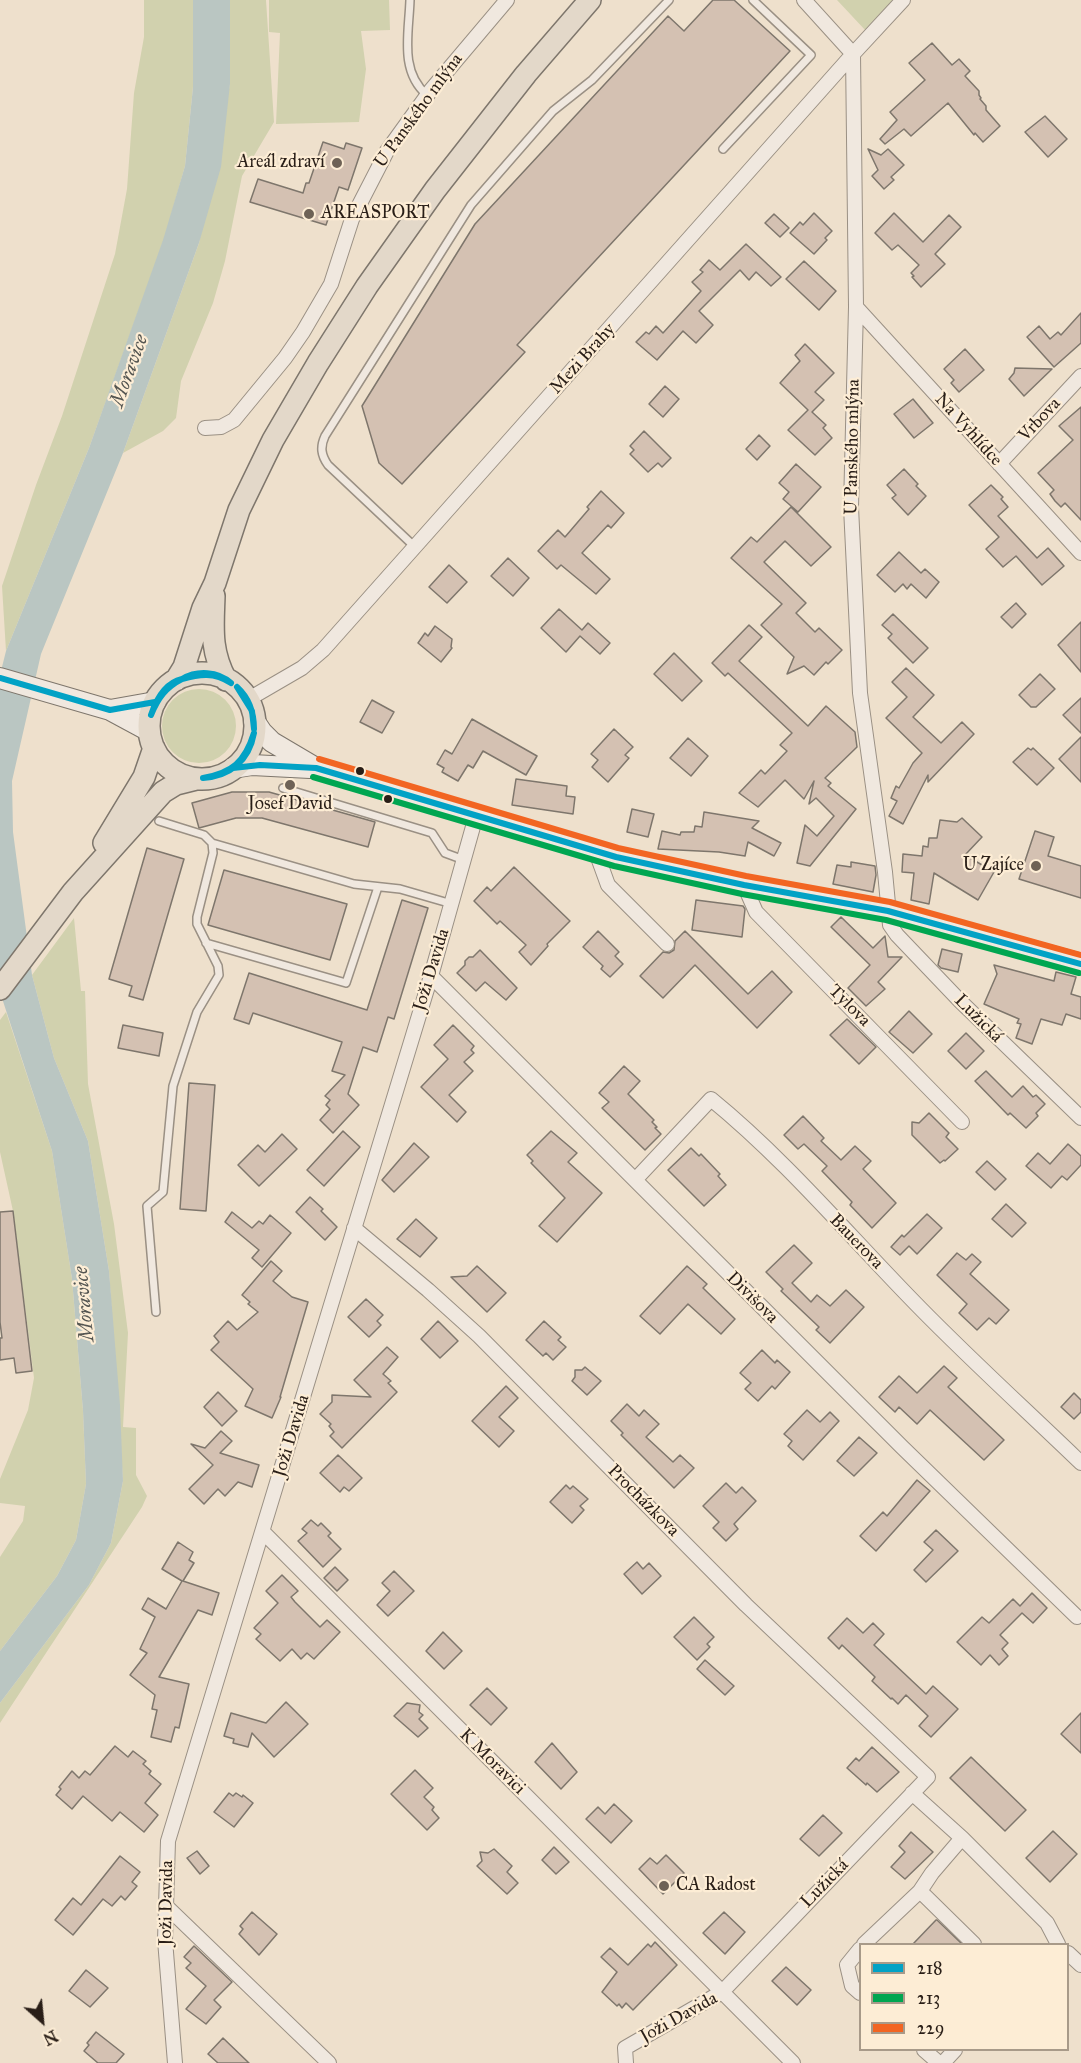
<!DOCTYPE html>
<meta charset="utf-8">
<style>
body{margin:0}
#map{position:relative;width:1081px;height:2063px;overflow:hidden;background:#eee0cc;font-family:"IM FELL Great Primer",serif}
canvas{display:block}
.legend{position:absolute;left:859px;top:1943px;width:210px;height:108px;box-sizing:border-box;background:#fdedd5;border:2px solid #a89a89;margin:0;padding:8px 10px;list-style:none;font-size:18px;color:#291e17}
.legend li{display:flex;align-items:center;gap:12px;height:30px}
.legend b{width:30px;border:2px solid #a89a89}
.north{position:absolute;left:12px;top:1991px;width:60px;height:60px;-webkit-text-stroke:4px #fdedd5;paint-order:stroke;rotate:153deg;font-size:16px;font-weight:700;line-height:24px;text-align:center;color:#291e17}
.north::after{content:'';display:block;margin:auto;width:21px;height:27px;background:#291e17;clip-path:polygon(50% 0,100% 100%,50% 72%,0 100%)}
</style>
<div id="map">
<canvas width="1081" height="2063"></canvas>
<ul class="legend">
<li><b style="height:8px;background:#02a2c5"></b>218</li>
<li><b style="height:8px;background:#00a651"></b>213</li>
<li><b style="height:8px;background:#f26522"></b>229</li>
</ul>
<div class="north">N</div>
</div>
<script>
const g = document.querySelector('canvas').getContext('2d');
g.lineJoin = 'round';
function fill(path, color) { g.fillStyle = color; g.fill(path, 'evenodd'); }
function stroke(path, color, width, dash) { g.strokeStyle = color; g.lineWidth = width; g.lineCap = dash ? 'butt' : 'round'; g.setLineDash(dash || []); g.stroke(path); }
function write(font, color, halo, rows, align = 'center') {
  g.font = font + ' "IM FELL Great Primer",serif'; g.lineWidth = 4.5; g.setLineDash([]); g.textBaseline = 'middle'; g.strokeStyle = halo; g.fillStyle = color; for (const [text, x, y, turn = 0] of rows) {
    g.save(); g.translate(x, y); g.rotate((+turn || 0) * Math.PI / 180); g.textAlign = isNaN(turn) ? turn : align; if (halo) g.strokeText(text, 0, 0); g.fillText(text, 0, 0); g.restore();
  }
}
fill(new Path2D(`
 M144,0H193V87L185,166L164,240L89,448L6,651L2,586L36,485L62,416L115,254L127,189L134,93L144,37Z
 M230,0H266L274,122L242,176L225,261L213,303L181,381L176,418L163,431L123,453L199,243L230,84Z
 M269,0H389L390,30L361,31L366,69L359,122L276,124L280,33L269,32Z
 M837,0H895L866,31Z
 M162 726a37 37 0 1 1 74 0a37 37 0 1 1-74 0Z
 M74,918L81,991H85L88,1084L114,1224L128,1333L123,1427L136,1428V1475L147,1496L142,1507L0,1723V1703L89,1585L111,1543L123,1481L109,1271L88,1141L54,1058L32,975Z
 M6,1012L52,1151L72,1279L83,1411L86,1484L76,1540L57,1576L0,1651V1557L23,1521L25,1506L0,1503V1479L28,1410L34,1378L13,1211L0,1152V1020Z`), '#d1d1ae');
fill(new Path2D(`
 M193,0H230V84L221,167L199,243L123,453L41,654L12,781L13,832L32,975L54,1058L88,1141L109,1271L120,1405L123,1481L111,1543L89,1585L0,1703V1651L57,1576L76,1540L86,1484L83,1411L72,1279L52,1151L0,992V675L6,651L89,448L163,240L185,166L193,87Z`), '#bac6c2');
const building = new Path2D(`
 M713,0H734L790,51L517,345L525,352L402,484L379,463L362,406L475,224L668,16L684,31Z
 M932,43L952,65L959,59L970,71L965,76L979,91V95L981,98L980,99L986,106V110L1000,126L983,142L975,133L974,135L948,103L911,136L904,129L885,144L880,139L897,120L890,112L925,80L909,63Z
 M1045,116L1067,139L1048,157L1025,132Z
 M323,142L344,149L346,143L362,148L348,190L339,187L326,225L250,202L258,179L303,193L306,183H309Z
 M868,149L881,155L888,149L904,165L891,177L894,180L884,189L872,176L878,170Z
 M814,213L832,231L825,238L827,240L814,254L790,233L800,222L803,225Z
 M894,213L923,242L949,215L961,227L935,254L945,264L921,287L912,277L914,276L911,273L919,265L898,245L892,250L875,233Z
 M774,214L789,228L780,237L765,223Z
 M746,244L781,277L771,286L756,272L749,280L740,270L699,311L713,325L696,343L683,331L657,360L636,342L646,332L649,334L656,326L663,333L701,291L692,282L703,272L700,270L709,260L720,270Z
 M804,261L836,291L819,310L786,279Z
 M1081,313V343L1054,367L1027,337L1039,326L1050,339L1058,332L1061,335Z
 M805,344L834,373L815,392L824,400L812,412L826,425L823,428L832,438L815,455L788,430L808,410L780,383L800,361L795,355Z
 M965,349L984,370L959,392L951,383L954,380L944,369Z
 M1015,368L1052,369L1024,396L1009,379L1014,373Z
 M665,386L679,399L663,417L649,404Z
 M913,399L933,423L914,438L894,414Z
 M1081,407V520L1065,503L1061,507L1055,501L1050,494L1054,490L1038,473L1073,440L1059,426Z
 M644,431L671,458L662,467L658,463L648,472L630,454L634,450L630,446Z
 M759,435L770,446L757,460L746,449Z
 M796,464L821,487L798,512L783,499L789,492L779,483Z
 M904,469L918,484L916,486L926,496L908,515L892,498L896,495L887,485Z
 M991,485L1003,497L1001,499L1008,507L998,516L1037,558L1048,548L1064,566L1042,585L1016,556L1003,567L986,549L999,537L969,505Z
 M601,491L624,513L611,528L608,525L582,553L610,579L596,594L561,565L557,569L538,551L558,530L565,537L589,509L587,507Z
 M791,507L831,547L811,566L785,541L764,562L806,603L796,613L815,632L819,628L842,650L828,664L826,662L814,675L804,666L787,674L794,657L761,625L782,604L731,558L751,537L757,542Z
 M899,552L921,573L925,569L939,582L926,598L911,584L907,589L903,584L895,592L877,575Z
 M508,558L529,578L513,596L491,576Z
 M449,565L467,582L447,603L429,587Z
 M1016,603L1026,614L1012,628L1001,617Z
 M559,609L582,630L588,623L610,643L600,654L580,636L566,652L541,628Z
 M893,614L928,648L913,663L888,638L892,634L882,625Z
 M1081,622V672L1058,645Z
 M749,625L762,637L739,661L808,726L826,706L855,732L857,747L825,778L831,783L828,786L856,809L810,866L797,863L805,825L817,836L834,816L816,798L809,804L814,781L804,799L785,780L758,807L739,793L761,770L765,774L787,751L780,745L792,733L728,673L725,676L712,663Z
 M435,626L452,639L451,647L452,648L441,662L418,643L425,633L428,636Z
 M674,653L702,681L682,701L654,674Z
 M906,668L934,695L913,717L941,743L962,722L974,734L928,782V775L903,824L889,816L897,801L891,798L896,786L899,788L913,763L922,753L886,718L907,697L892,682Z
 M1040,674L1055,689L1036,707H1031L1019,695Z
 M1081,698V733L1063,715Z
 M372,700L394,712L382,733L360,722Z
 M472,719L537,756L526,775L483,751L473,768L468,765L458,781L442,772L444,768L437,764L445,750L452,754Z
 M614,729L633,747L625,755L629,758L608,782L592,767L598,760L591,754Z
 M1081,737V782L1059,759Z
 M688,738L708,756L691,776L670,758Z
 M1028,748L1031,750L1033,748L1054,768L1037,785L1013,762Z
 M516,779L567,786L566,796L575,797L573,814L512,805Z
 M232,792H269L375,822L368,847L262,818H236L199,828L192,803Z
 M632,809L654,814L648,837L627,832Z
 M704,812L759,821L752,828L781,843L774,856L748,842L745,856L719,852L658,849L662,831L680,835L681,832H694L695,826L702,827Z
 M962,818L982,837L965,855L994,872L978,900L934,873L929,904L911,900L914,873L902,872L903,854L922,856L923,846L928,847L929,838H937L940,820L957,822Z
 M1035,831L1054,837L1048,856L1081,866V898L1019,879Z
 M147,848L184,859L143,1000L129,996L132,986L109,979Z
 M851,862L875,866L876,875L873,892L833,884L837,865L851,867Z
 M514,867L570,921L547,944L548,946L531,965L519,952L526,945L500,921L497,924L474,901L487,887L491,891Z
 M224,870L347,904L330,960L208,925Z
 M402,900L428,908L394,1019L388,1017L377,1052L363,1047L348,1094L359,1105L333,1133L320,1120L330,1109L326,1105L330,1100L325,1096L345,1075L332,1071L342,1042L253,1013L249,1024L234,1019L249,973L367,1010Z
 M696,900L743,906L745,909L742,937L692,930Z
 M841,917L873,948L885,936L888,957H902L878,982L885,989L866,1006L848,988L870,965L831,927Z
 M598,931L619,952L615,956L623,964L610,977L601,969L603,966L583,947Z
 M685,931L748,994L772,971L792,992L757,1028L695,965L663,998L640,976L663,952L669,953L674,950L675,941Z
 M942,949L962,954L958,972L941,968L938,965Z
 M480,950L517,988L506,1000L485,982L476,991L457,973L465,965V961L469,957H473Z
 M994,965L1054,981L1056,972L1076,977L1071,994L1081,997V1019L1066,1014L1062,1025L1041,1019L1032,1044L1016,1038L1021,1024L1017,1023L1019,1019L984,1004L997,974Z
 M909,1011L932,1034L913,1053L889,1032Z
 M847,1019L876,1047L859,1064L830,1035Z
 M123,1025L163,1033L159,1056L118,1048Z
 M453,1025L474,1046L471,1050L474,1053L464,1062L473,1071L449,1095L466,1112L457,1122L421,1087L448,1059L434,1045Z
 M966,1033L984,1051L966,1069L948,1051Z
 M624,1066L640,1081L628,1094L654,1120L652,1122L657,1127L655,1128L661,1134L645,1150L602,1108L609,1102L599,1093Z
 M986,1071L1012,1097L1023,1086L1033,1097L1036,1095L1045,1104L1036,1113L1038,1116L1026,1128L1010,1113L1008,1115L975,1081Z
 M189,1083L215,1085L206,1211L180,1209Z
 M929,1113L949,1133L946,1137L958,1149L945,1161L944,1160L940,1163L912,1135V1122L919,1123Z
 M803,1116L824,1138L821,1141L841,1160L855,1146L871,1161L863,1169L896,1203L872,1228L850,1205L852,1202L822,1171L827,1166L804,1144L798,1149L784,1135Z
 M343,1131L360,1147L324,1186L307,1170Z
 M551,1131L577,1153L568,1162L602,1193L557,1242L539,1226L565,1198L531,1163L533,1161L527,1155Z
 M282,1134L297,1149L259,1186L238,1165L258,1145L265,1152Z
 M414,1143L429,1157L394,1192L382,1180Z
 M1068,1144L1081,1156V1165L1067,1180L1062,1176L1051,1188L1026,1166L1038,1153L1050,1164Z
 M691,1148L699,1156L701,1154L720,1174L718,1176L726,1185L704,1206L668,1170Z
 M987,1161L1006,1179L995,1190L976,1172Z
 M310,1197L323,1209L321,1211L337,1227L325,1240L296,1212Z
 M1006,1204L1026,1223L1012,1237L992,1219Z
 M13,1211L32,1371L16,1373L14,1358L0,1360V1338H2L0,1322V1212Z
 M232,1212L252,1228L259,1221L263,1224L270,1215L291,1233L262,1267L252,1258L259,1250L225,1222Z
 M927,1214L942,1228L917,1254L909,1246L900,1255L891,1247L902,1235L904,1237Z
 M416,1219L437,1238L420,1257L397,1239Z
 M794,1245L812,1263L792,1283L811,1302L817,1295L830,1306L846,1290L864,1307L830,1343L816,1330L819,1327L781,1291L783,1289L766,1272Z
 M957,1253L966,1260L972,1254L981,1262L970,1274L1009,1310L996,1324L989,1318L977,1330L959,1313L967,1304L937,1275Z
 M271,1261L282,1271L273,1281L292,1297L308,1302L280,1397H281L272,1418L245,1406L253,1389L211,1350L219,1342L214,1336L228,1321L237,1330L258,1312L248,1304L250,1302L242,1295Z
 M477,1266L506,1293L487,1312L451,1277L467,1276Z
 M687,1266L707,1284L703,1288L735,1319L721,1334L688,1304L660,1334L640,1316Z
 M366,1299L383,1315L377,1321L381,1325L369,1337L348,1317Z
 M438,1321L458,1341L440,1358L421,1339Z
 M544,1321L561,1337L558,1340L566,1347L553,1360L546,1353L543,1356L526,1340Z
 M387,1347L398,1357L383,1374L391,1381L388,1383L397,1392L342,1448L330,1436L334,1432L329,1426L331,1424L320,1414L332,1402V1395L371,1397L354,1380Z
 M762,1350L775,1363L777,1360L790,1372L775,1389L772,1386L758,1401L745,1389L751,1383L740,1373Z
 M944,1366L957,1378L948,1387L1004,1440L984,1460L930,1410L917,1424L899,1407L895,1412L879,1397L899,1376L917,1393Z
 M585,1367L601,1381L587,1395L572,1381L575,1377V1370H582Z
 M506,1386L518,1398L499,1417L514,1431L499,1447L472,1421Z
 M218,1392L237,1411L222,1426L204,1407Z
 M1074,1393L1081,1400V1412L1074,1419L1061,1407Z
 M627,1404L639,1416L644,1410L659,1424L646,1437L673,1462L680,1455L694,1468L674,1488L621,1435L623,1433L611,1421Z
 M807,1410L820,1422L830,1412L839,1421L803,1460L788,1446L792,1441L784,1434Z
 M221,1431L232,1441L220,1453L259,1465L252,1487L238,1482L225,1496L218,1489L204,1504L189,1489L213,1465L191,1444L205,1448Z
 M859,1437L877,1453L854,1476L837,1461Z
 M338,1455L362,1478L349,1491L344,1487L340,1492L320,1473Z
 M917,1480L930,1491L876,1551L860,1536L883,1512L887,1516Z
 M726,1483L736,1493L742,1487L756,1501L734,1524L738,1529L726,1541L713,1528L719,1522L703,1506Z
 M566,1485L570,1489L573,1486L588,1499L580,1506L584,1510L572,1523L550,1502Z
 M311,1520L318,1526L321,1523L331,1533L328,1536L341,1549L323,1567L298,1541L307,1533L302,1529Z
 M936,1530L958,1551L926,1582L914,1570L933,1550L924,1542Z
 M178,1542L193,1552L189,1560L194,1563L183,1581L219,1593L212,1615L198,1610L159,1677L189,1684L179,1728L175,1727L171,1742L151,1737L157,1710L152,1709L155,1695L130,1675L147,1653L140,1649L155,1617L142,1609L148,1598L166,1609L182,1581L162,1569Z
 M637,1562L643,1569L649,1563L661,1576L642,1594L624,1574Z
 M335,1567L348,1580L337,1591L324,1578Z
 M394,1571L414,1591L388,1616L377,1605L390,1591L382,1583Z
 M282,1575L298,1591L291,1597L295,1602L320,1627L327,1620L340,1632L314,1659L307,1653L301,1659L292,1649L280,1661L256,1639L261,1634L254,1628L278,1603L266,1591Z
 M1032,1593L1047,1608L1033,1623L1022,1613L1000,1635L1008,1643L1002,1649L1008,1656L999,1665L990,1655L981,1665L957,1642L982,1617L989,1623L1013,1599L1020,1606Z
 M694,1617L714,1637L707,1644L710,1647L697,1660L674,1637Z
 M847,1618L863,1633L873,1623L884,1634L874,1645L926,1694L933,1686L958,1709L931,1737L919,1726L928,1716L906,1695L898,1704L892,1698L891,1699L872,1681L875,1677L842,1645L839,1649L828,1638Z
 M443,1632L462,1651L444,1669L426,1651Z
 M705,1660L734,1686L725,1695L697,1669Z
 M487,1688L507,1708L491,1725L470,1705Z
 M286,1702L308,1724L274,1757L252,1733L248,1747L233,1743L234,1739L224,1736L231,1713L266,1723Z
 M407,1703L420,1705L419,1712L423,1715L419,1719L428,1728L418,1737L394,1716Z
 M1081,1713V1753L1061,1734Z
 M552,1743L577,1772L561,1789L535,1762Z
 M115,1746L128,1757L133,1751L146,1761L143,1764L151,1771L149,1774L161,1784L145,1803L158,1815L144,1832L120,1812L112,1821L83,1796L72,1809L56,1795L61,1789L59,1787L72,1771L79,1778L85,1771L90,1775Z
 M872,1747L899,1772L877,1792L867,1783L866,1785L847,1768L856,1758L859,1761Z
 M971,1757L1026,1810L1005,1831L950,1778Z
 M415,1770L433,1788L424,1797L434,1807L432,1810L439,1818L427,1830L391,1794Z
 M229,1793L233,1796L236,1793L242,1797L243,1795L253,1803L234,1827L214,1812Z
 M614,1804L632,1821L611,1843L586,1819L598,1807L605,1814Z
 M823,1815L842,1833L819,1856L800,1839Z
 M1053,1831L1077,1854L1050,1882L1026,1858Z
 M911,1832L933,1852L905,1879L891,1867L905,1852L899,1846Z
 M554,1847L569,1862L556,1874L542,1860Z
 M494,1849L512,1866L507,1872L518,1883L507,1894L477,1866L482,1861L480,1852L488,1853Z
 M197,1851L209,1866L200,1874L187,1858Z
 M666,1855L684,1873L663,1894L639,1869L650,1858L657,1864Z
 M120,1856L140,1872L132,1882L137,1886L125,1900L121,1896L112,1906L103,1899L73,1935L55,1920L73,1898L81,1905Z
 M252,1912L277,1934L259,1955L239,1934L243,1929L240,1926Z
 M724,1912L745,1932L725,1954L703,1933Z
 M936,1920H937L962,1944H913Z
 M655,1942L677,1965L633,2010L626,2003L622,2008L619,2004L617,2006L602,1992L617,1972L601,1957L610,1948L628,1965L648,1944L651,1947Z
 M194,1946L232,1982L214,2000L221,2007L206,2024L186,2009L206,1986L186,1968L191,1963L184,1957Z
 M786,1967L811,1990L797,2005L772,1981Z
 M86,1970L108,1988L90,2007L69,1991Z
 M96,2032L124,2054L116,2063H98L84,2051L89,2045L87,2043Z
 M223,2038L249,2063H218L208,2054Z`);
fill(building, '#d4c1b2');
stroke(building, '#7e766c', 1.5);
const service = new Path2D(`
 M410,0C409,33 399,71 427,95
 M723,149L811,55L753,0
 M415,547L328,465C321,455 320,447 325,436L471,205L553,111L592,80L669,0
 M283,788L432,833L445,853L464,860
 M212,843L354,884L400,889L452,904
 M206,943L346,983L378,887
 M156,1312L147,1206L163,1192L173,1086L197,1012L219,975L218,966L197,924V917L213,853L212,843L204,835L159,821`);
const minor = new Path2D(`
 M804,0L853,54L856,307L851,507L860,693L885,872L890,925L897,935L960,1001L1081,1118
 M856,307L1081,553
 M205,428L221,427L234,420L285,358L303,332L331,284L352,219L387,151L431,90L507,0
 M999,464L1081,376
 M247,700L302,668L323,650L853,54L903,0
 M596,852L608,885L667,944
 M744,885L756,912L962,1122
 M431,976L902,1447L1077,1617
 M635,1180L711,1099C787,1161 851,1238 920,1308C972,1361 1027,1411 1081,1463
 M354,1228L428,1290L479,1336L746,1605L928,1777L722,1992L625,2048L626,2063
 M263,1532L793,2063
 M912,1793L962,1838L1047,1923L1058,1944
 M962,1838L932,1873L920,1891L974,1944
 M166,1906L329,2063
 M864,1944L920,1891
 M860,1949L847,1965L852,1986L860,1993
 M1068,1953L1081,1965
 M924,2050L939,2063
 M175,2063L165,1940L168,1841L431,976L476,816
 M943,2063L955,2050`);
const secondary = new Path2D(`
 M0,678L110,710L149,731
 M110,710L155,702
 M254,720L262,732L272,742L316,768L476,816L616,857L744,885L888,911L1081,964
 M233,768L252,765L310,768`);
const primary = new Path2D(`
 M214,596C213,628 210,650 226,680
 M149 726a53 53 0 1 1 106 0a53 53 0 1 1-106 0Z
 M176,680L184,667L203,608L215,583L239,510L273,440L318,363L367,286L435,190L526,74L590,0
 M104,843L144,777L154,748
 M0,989L73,892L163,792L176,784L196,779`);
stroke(service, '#9a9084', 10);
stroke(minor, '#9a9084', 16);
stroke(secondary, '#7e766c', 22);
stroke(primary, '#7e766c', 24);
stroke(service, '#f0e8df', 7);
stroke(minor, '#f0e8df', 14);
stroke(secondary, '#f0e8df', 20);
stroke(primary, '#e3d8c9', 21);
stroke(new Path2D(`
 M0,678L110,710L155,702
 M182,679C197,670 218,671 231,683
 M182,679C200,674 214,672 231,683
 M237,687C249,698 254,713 254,729
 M237,687L252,711L254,729
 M151,715C156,700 165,683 182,679
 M151,715C158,698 166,687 182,679
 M233,768L260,765L316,768L616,857L744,885L888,911L1081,964
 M203,778C232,773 245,762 254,733
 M203,778C230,776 249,761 254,733`), '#02a2c5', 6);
stroke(new Path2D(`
 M313,777L614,866L742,894L886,920L1079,973`), '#00a651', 6);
stroke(new Path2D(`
 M319,759L618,848L746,876L890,902L1081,955`), '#f26522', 6);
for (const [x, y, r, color] of [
 [337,163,6,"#6e6256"],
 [309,214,6,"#6e6256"],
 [360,771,5,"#291e17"],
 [290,785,6,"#6e6256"],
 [388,799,5,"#291e17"],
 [1036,866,6,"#6e6256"],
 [664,1886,6,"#6e6256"]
]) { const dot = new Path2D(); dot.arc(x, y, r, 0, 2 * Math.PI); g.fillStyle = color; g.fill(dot); stroke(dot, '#fdedd5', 2); }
write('18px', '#291e17', '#fdedd5', [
 ["U Panského mlýna",419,111,-54],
 ["Mezi Brahy",583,359,-48],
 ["Vrbova",1040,420,-47],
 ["Na Vyhlídce",968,430,48],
 ["U Panského mlýna",853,447,-89],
 ["Joži Davida",432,970,-73],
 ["Tylova",849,1006,45],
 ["Lužická",978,1019,45],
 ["Bauerova",856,1242,46],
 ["Divišova",752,1298,45],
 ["Joži Davida",292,1436,-73],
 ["Procházkova",643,1501,45],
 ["K Moravici",492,1762,45],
 ["Lužická",825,1884,-46],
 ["Joži Davida",167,1903,-89],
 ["Joži Davida",679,2018,-29]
]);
write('18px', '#291e17', '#fdedd5', [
 ["Areál zdraví",325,163],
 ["AREASPORT",321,214,"left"],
 ["Josef David",290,805,"center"],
 ["U Zajíce",1024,866],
 ["CA Radost",676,1886,"left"]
], 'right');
write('italic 20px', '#545551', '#fdedd5', [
 ["Moravice",130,371,-70],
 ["Moravice",85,1304,-95]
]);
</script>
